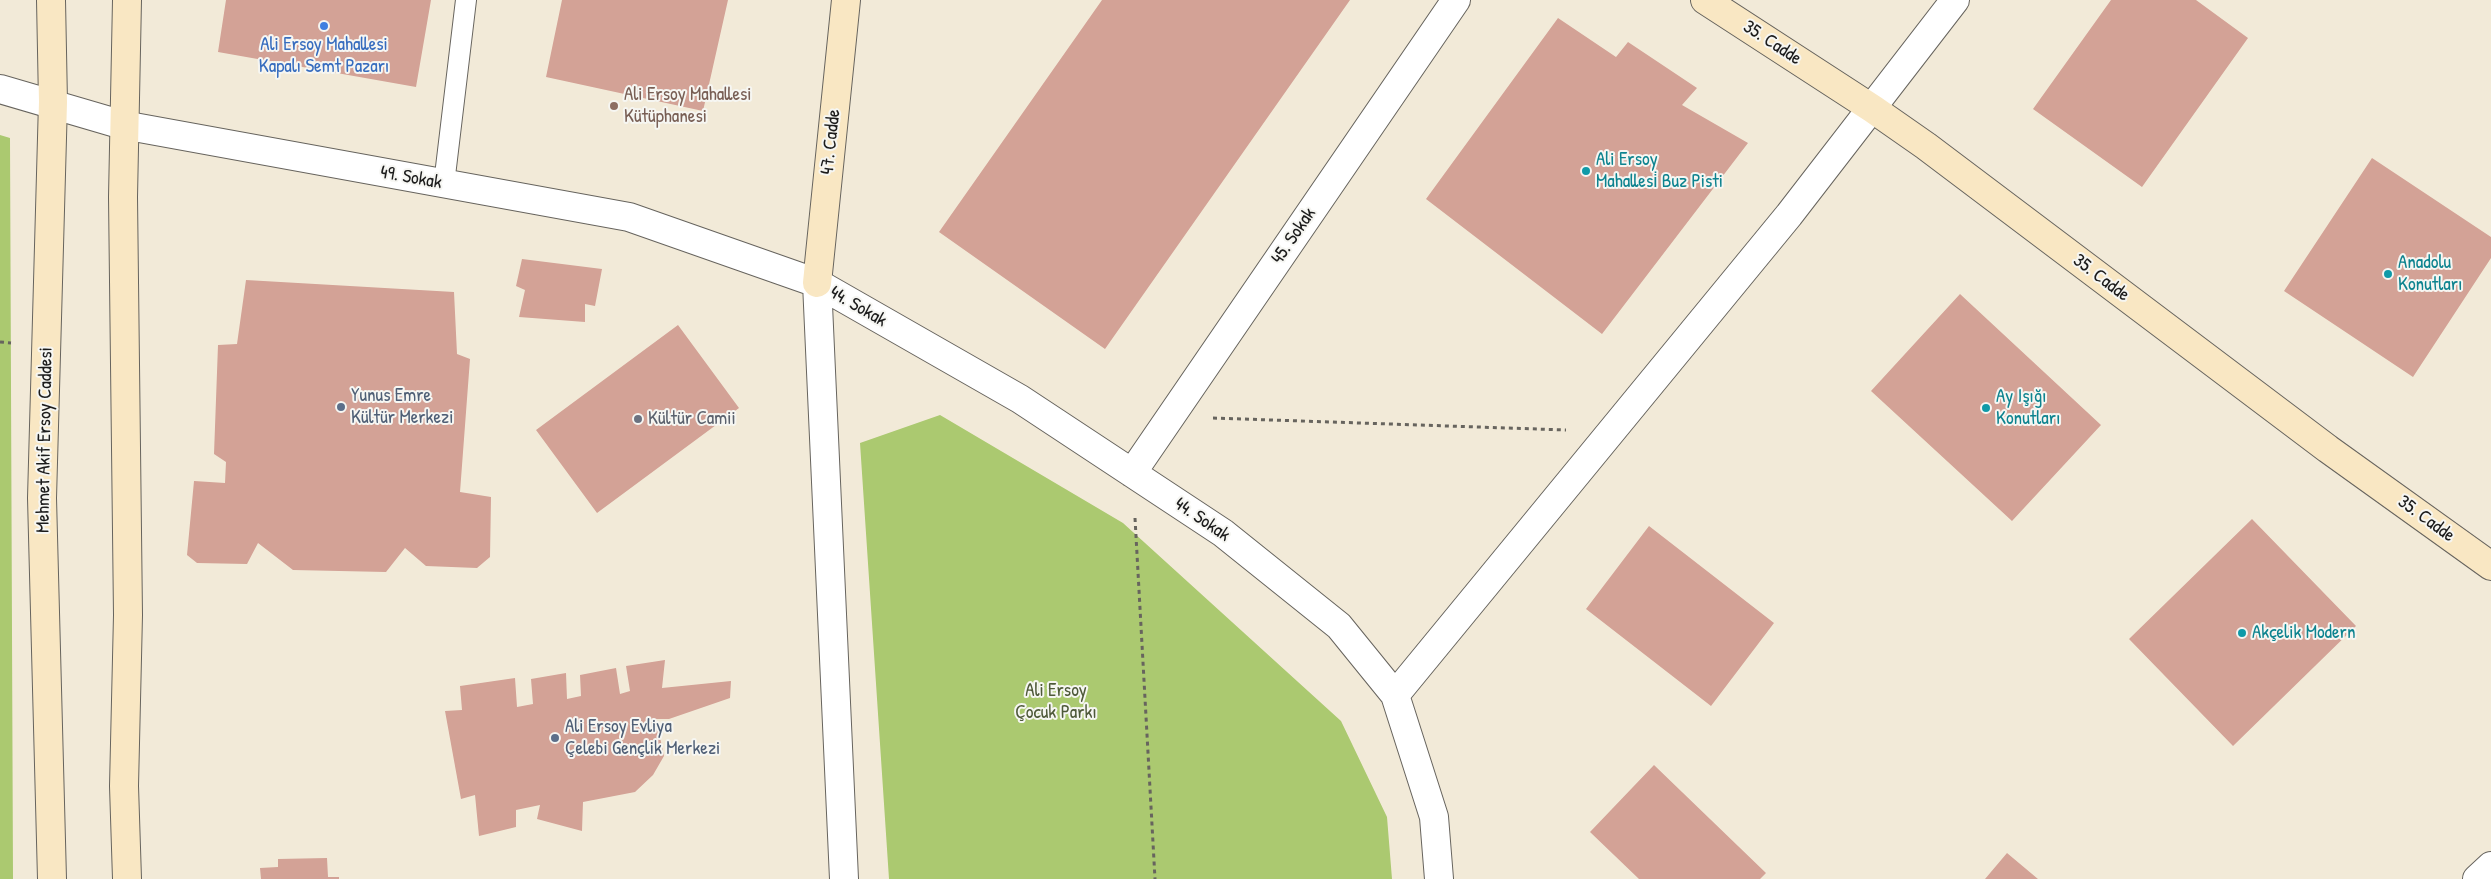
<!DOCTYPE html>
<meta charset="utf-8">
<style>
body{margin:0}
canvas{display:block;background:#f2ead8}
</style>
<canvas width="2491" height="879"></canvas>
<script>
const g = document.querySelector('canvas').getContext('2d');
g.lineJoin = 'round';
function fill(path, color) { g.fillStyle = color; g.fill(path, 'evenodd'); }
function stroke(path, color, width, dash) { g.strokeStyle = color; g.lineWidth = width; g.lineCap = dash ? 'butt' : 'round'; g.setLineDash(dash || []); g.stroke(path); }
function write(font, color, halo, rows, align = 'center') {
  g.font = font + ' "Patrick Hand",sans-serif'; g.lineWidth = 4; g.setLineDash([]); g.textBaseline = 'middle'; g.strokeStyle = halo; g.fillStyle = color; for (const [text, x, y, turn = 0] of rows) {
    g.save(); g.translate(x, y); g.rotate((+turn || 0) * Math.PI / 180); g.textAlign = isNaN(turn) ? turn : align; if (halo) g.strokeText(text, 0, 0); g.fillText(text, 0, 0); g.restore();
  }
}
fill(new Path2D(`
 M0,135L10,138L13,879H0Z
 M940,415L1123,523L1341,721L1387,817L1392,879H889L860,443Z`), '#abc970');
fill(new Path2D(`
 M226,0H431L416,87L218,52Z
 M562,0H728L703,111L546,77Z
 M1102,0H1350L1105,349L939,232Z
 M2111,0H2196L2248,38L2142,187L2033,109Z
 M1558,18L1616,57L1628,42L1697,88L1682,105L1748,143L1602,334L1426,199Z
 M2372,158L2491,237V258L2413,377L2284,291Z
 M522,259L602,269L595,306L585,304V322L519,317L525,290L516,286Z
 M246,280L454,292L457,354L470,359L460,492L491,497L490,557L477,568L426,566L405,548L386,572L293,570L258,543L247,564L197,563L187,555L194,481L225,483L226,462L214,454L218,345L237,344Z
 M1960,294L2101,425L2012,521L1871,391Z
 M678,325L739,408L597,513L536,430Z
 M2252,519L2356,626L2233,746L2129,639Z
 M1649,526L1774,623L1711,706L1586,609Z
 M665,660L662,688L731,681L730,698L669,719H656L664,756L653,775L635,792L583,802L582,831L537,819L540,805L516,810V827L479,836L475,795L461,799L445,711L462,710L460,686L515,678L517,707L533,704L531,679L566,673L567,699L581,696L580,675L616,668L620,694L630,691L626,666Z
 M1654,765L1766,873L1760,879H1639L1590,832Z
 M2007,853L2038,879H1985Z
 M327,858L328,877H339V879H261L260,868L278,867V859Z`), '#d3a296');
const lane = new Path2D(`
 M444,184L466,0`);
const street = new Path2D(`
 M0,89L123,125L629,217L817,283L1020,399L1223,533L1339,626L1395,695L1434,817L1439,879
 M817,283L844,879
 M1132,473L1456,0
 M1395,695L1789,215L1955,0
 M2477,879L2491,866`);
const secondary = new Path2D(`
 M51,0L53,102L42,498L52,879
 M127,0L123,197L128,615L124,786L127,879
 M1705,0L1873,109L1926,146L2328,449L2491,566
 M817,283L846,0`);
stroke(lane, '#67645e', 22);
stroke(street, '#67645e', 30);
stroke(secondary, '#67645e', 30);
stroke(new Path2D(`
 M0,342L11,343
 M1213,418L1566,430
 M1135,518L1155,879`), '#67645e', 3, [4, 4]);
stroke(lane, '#fff', 20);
stroke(street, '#fff', 28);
stroke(secondary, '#f9e7c3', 28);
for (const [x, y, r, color] of [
 [324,26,5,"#3f7fe0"],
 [614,106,5,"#8d6e63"],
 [1586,171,5,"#0f9aa8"],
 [2388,274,5,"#0f9aa8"],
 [341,407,5,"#5c6f8a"],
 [1986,408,5,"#0f9aa8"],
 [638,419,5,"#6b7280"],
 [2242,633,5,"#0f9aa8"],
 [555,738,5,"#5c6f8a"]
]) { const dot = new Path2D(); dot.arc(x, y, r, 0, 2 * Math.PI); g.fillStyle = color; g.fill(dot); stroke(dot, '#f6f6f2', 2); }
write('19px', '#1c1c1c', '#f6f6f2', [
 ["35. Cadde",1772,43,33],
 ["47. Cadde",831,142,-84],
 ["49. Sokak",411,178,10],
 ["45. Sokak",1294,236,-56],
 ["35. Cadde",2101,278,37],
 ["44. Sokak",858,307,30],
 ["Mehmet Akif Ersoy Caddesi",45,440,-89],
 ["35. Cadde",2426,519,36],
 ["44. Sokak",1202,520,34]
]);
write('19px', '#366cbe', '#f6f6f2', [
 ["Ali Ersoy Mahallesi",324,45],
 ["Kapalı Semt Pazarı",324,67]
]);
write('19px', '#785e54', '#f6f6f2', [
 ["Ali Ersoy Mahallesi",624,95],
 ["Kütüphanesi",624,117]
], 'left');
write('19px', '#0d838f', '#f6f6f2', [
 ["Ali Ersoy",1596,160],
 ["Mahallesi̇ Buz Pisti",1596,182],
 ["Anadolu",2398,263],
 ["Konutları",2398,285],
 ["Ay Işığı",1996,397],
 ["Konutları",1996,419],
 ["Akçelik Modern",2252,633]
], 'left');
write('19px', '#4e5e75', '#f6f6f2', [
 ["Yunus Emre",351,396],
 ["Kültür Merkezi",351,418],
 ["Ali Ersoy Evliya",565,727],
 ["Çelebi Gençlik Merkezi",565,749]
], 'left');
write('19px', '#5b616d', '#f6f6f2', [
 ["Kültür Camii",648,419]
], 'left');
write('19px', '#4e5939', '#f6f6f2', [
 ["Ali Ersoy",1056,691],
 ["Çocuk Parkı",1056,713]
]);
</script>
